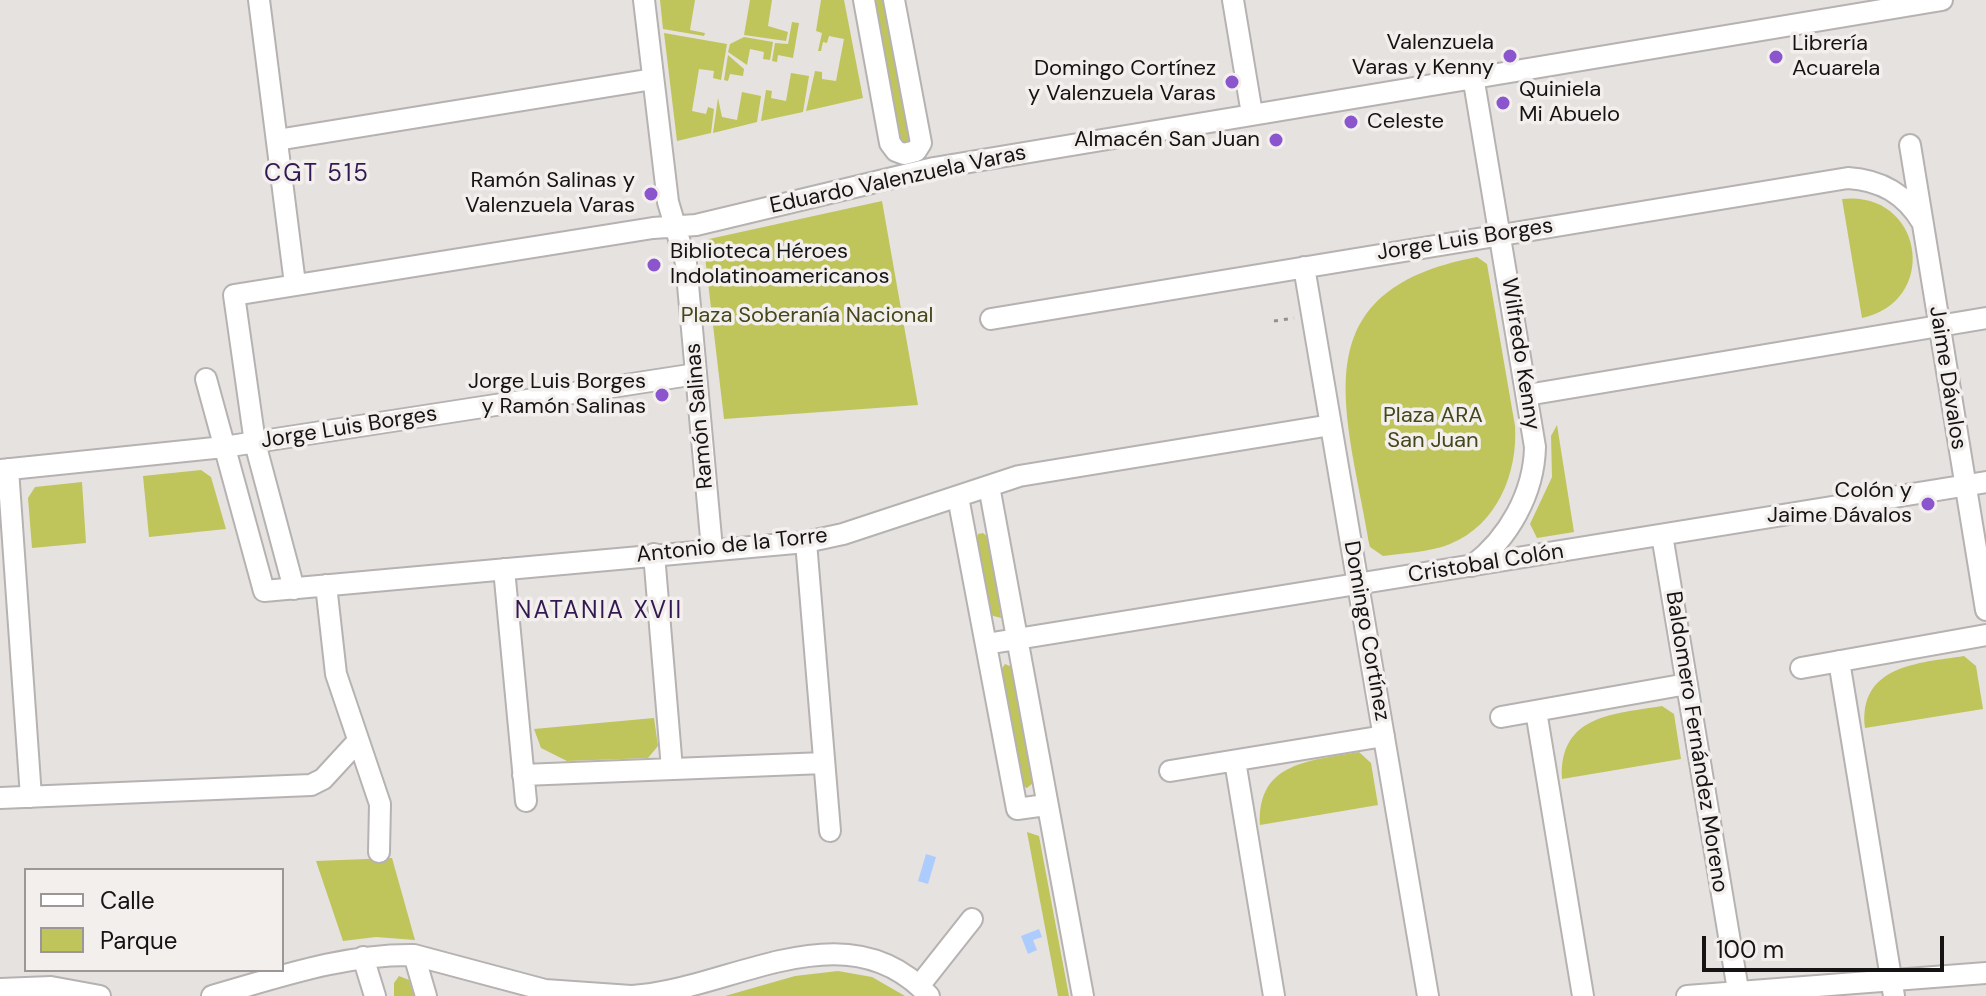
<!DOCTYPE html>
<meta charset="utf-8">
<style>
body{margin:0}
#map{position:relative;width:1986px;height:996px;overflow:hidden;background:#e6e2e0;font-family:"DM Sans",sans-serif}
canvas{display:block}
.legend{position:absolute;left:24px;top:868px;width:260px;height:104px;box-sizing:border-box;background:#f3efed;border:2px solid #9a9796;margin:0;padding:10px 14px;list-style:none;font-size:24px;color:#151313}
.legend li{display:flex;align-items:center;gap:16px;height:40px}
.legend b{width:40px;border:2px solid #9a9796}
.scale{position:absolute;left:1702px;top:936px;width:242px;height:36px;box-sizing:border-box;border:4px solid #151313;border-top:0;padding-left:10px;font-size:24px;line-height:28px;white-space:nowrap;color:#151313;-webkit-text-stroke:6px #f3efed;paint-order:stroke}
</style>
<div id="map">
<canvas width="1986" height="996"></canvas>
<ul class="legend">
<li><b style="height:10px;background:#fff"></b>Calle</li>
<li><b style="height:22px;background:#bfc45b"></b>Parque</li>
</ul>
<div class="scale">100 m</div>
</div>
<script>
const g = document.querySelector('canvas').getContext('2d');
g.lineJoin = 'round';
function fill(path, color) { g.fillStyle = color; g.fill(path, 'evenodd'); }
function stroke(path, color, width, dash) { g.strokeStyle = color; g.lineWidth = width; g.lineCap = dash ? 'butt' : 'round'; g.setLineDash(dash || []); g.stroke(path); }
function write(font, color, halo, rows, align = 'center') {
  g.font = font + ' "DM Sans",sans-serif'; g.lineWidth = 7; g.setLineDash([]); g.textBaseline = 'middle'; g.strokeStyle = halo; g.fillStyle = color; for (const [text, x, y, turn = 0] of rows) {
    g.save(); g.translate(x, y); g.rotate((+turn || 0) * Math.PI / 180); g.textAlign = isNaN(turn) ? turn : align; if (halo) g.strokeText(text, 0, 0); g.fillText(text, 0, 0); g.restore();
  }
}
fill(new Path2D(`
 M660,0H695L690,30L705,33L704,36L663,29Z
 M750,0H772L768,26L788,32L786,41L744,35Z
 M821,0H844L863,98L806,111L815,71L822,72V79L836,81L844,39L829,36L827,43L823,42L821,51H818L822,33L816,31Z
 M873,0H887L914,142L900,147Z
 M792,22L799,23L793,58L778,55L777,62L772,61L775,43L788,44Z
 M664,33L727,44L721,80L713,78L714,71L699,69L692,111L706,114L708,107L714,109L711,133L677,141Z
 M744,37L773,42L770,60L763,59L764,52L750,49L747,65L728,52L730,44Z
 M728,55L744,69L743,76L730,74L728,81L724,80Z
 M791,73L809,76L803,112L761,121L766,90L772,91L771,98L786,101Z
 M742,92L761,96L757,122L713,133L718,98L722,117L737,120Z
 M1842,199C1923,190 1941,301 1862,318Z
 M882,201L918,405L724,419L704,248L709,239Z
 M1477,257L1487,264L1515,426C1518,473 1497,525 1450,544C1431,552 1404,553 1383,556L1370,547C1348,413 1296,291 1477,257Z
 M1557,425L1574,532L1537,538L1530,524L1552,477L1551,436Z
 M201,470L211,477L226,529L149,537L143,476Z
 M82,482L86,543L32,548L28,498L35,487Z
 M983,533L990,539L1001,618L990,615L976,542L978,534Z
 M1964,656L1976,666L1983,709L1865,728C1858,665 1919,663 1964,656Z
 M1005,664L1012,667L1033,783L1027,788L1021,785L1001,670Z
 M1662,706L1674,714L1681,759L1562,779C1559,714 1615,714 1662,706Z
 M654,718L658,746L648,758L567,761L541,748L534,729Z
 M1359,752L1371,763L1378,805L1260,825C1257,761 1311,761 1359,752Z
 M1027,832L1039,836L1069,996H1058Z
 M392,858L415,940L376,937L343,941L316,861Z
 M838,971L872,977L905,996H725L795,976Z
 M399,976L409,980L414,996H394V983Z`), '#bfc45b');
fill(new Path2D(`
 M926,854L936,857L928,884L918,881Z
 M1039,929L1042,937L1033,940L1037,950L1028,954L1021,936Z`), '#adccfe');
const minor = new Path2D(`
 M259,0L295,284
 M644,0L668,202L686,263L712,549
 M864,0L890,143L896,151L904,154L916,151L921,143L894,0
 M1233,0L1252,114
 M277,140L653,79
 M1910,145L1986,610
 M1304,267L1428,996
 M991,319L1848,178C1881,180 1905,194 1922,222
 M206,379L264,591L806,542L843,534L1019,476L1331,425
 M1527,395L1986,318
 M8,469L31,797
 M0,470L224,447L696,374
 M989,486L1083,996
 M958,497L1017,809L1046,805
 M1662,535L1739,996
 M806,542L830,831
 M654,554L672,769
 M1472,566C1509,538 1534,493 1535,447L1473,76
 M504,569L526,801
 M326,585L336,674L380,804L379,852
 M294,589L255,443L234,295L653,228L696,225L934,168L1942,0
 M986,644L1986,482
 M1839,661L1894,996
 M1801,668L1986,635
 M1536,711L1583,996
 M1501,717L1687,684
 M1235,761L1274,996
 M1170,771L1384,736
 M523,775L824,763
 M0,798L311,785L323,779L358,741
 M414,955L426,996
 M363,957L375,996
 M919,986L972,919
 M0,989L51,987L100,996
 M212,996C279,977 344,954 414,955L545,990L631,996
 M632,996C731,990 846,905 929,996
 M1687,996L1986,973`);
stroke(minor, '#b6b2b1', 24);
stroke(new Path2D(`
 M1274,321L1294,318`), '#93908f', 3, [4, 6]);
stroke(minor, '#fff', 20);
for (const [x, y, r, color] of [
 [1510,56,8,"#8b55cd"],
 [1776,57,8,"#8b55cd"],
 [1232,82,8,"#8b55cd"],
 [1503,103,8,"#8b55cd"],
 [1351,122,8,"#8b55cd"],
 [1276,140,8,"#8b55cd"],
 [651,194,8,"#8b55cd"],
 [654,265,8,"#8b55cd"],
 [662,395,8,"#8b55cd"],
 [1928,504,8,"#8b55cd"]
]) { const dot = new Path2D(); dot.arc(x, y, r, 0, 2 * Math.PI); g.fillStyle = color; g.fill(dot); stroke(dot, '#f3efed', 3); }
write('22px', '#151313', '#f3efed', [
 ["Valenzuela",1494,43],
 ["Varas y Kenny",1494,68],
 ["Librería",1792,44,"left"],
 ["Acuarela",1792,69,"left"],
 ["Domingo Cortínez",1216,69],
 ["y Valenzuela Varas",1216,94],
 ["Quiniela",1519,90,"left"],
 ["Mi Abuelo",1519,115,"left"],
 ["Celeste",1367,122,"left"],
 ["Almacén San Juan",1260,140],
 ["Ramón Salinas y",635,181],
 ["Valenzuela Varas",635,206],
 ["Biblioteca Héroes",670,252,"left"],
 ["Indolatinoamericanos",670,277,"left"],
 ["Jorge Luis Borges",646,382],
 ["y Ramón Salinas",646,407],
 ["Colón y",1912,491],
 ["Jaime Dávalos",1912,516]
], 'right');
write('22px', '#151313', '#f3efed', [
 ["Eduardo Valenzuela Varas",898,180,-12],
 ["Jorge Luis Borges",1465,240,-9],
 ["Wilfredo Kenny",1520,354,81],
 ["Jaime Dávalos",1947,378,81],
 ["Ramón Salinas",700,416,-95],
 ["Jorge Luis Borges",349,428,-9],
 ["Antonio de la Torre",732,546,-6],
 ["Cristobal Colón",1486,564,-9],
 ["Domingo Cortínez",1366,631,80],
 ["Baldomero Fernández Moreno",1696,742,81]
]);
write('22px', '#44461b', '#f3efed', [
 ["Plaza Soberanía Nacional",807,316],
 ["Plaza ARA",1433,416],
 ["San Juan",1433,441]
]);
g.letterSpacing = '2px';
write('24px', '#331951', '#f3efed', [
 ["CGT 515",317,175],
 ["NATANIA XVII",599,612]
]);
g.letterSpacing = '0px';
</script>
